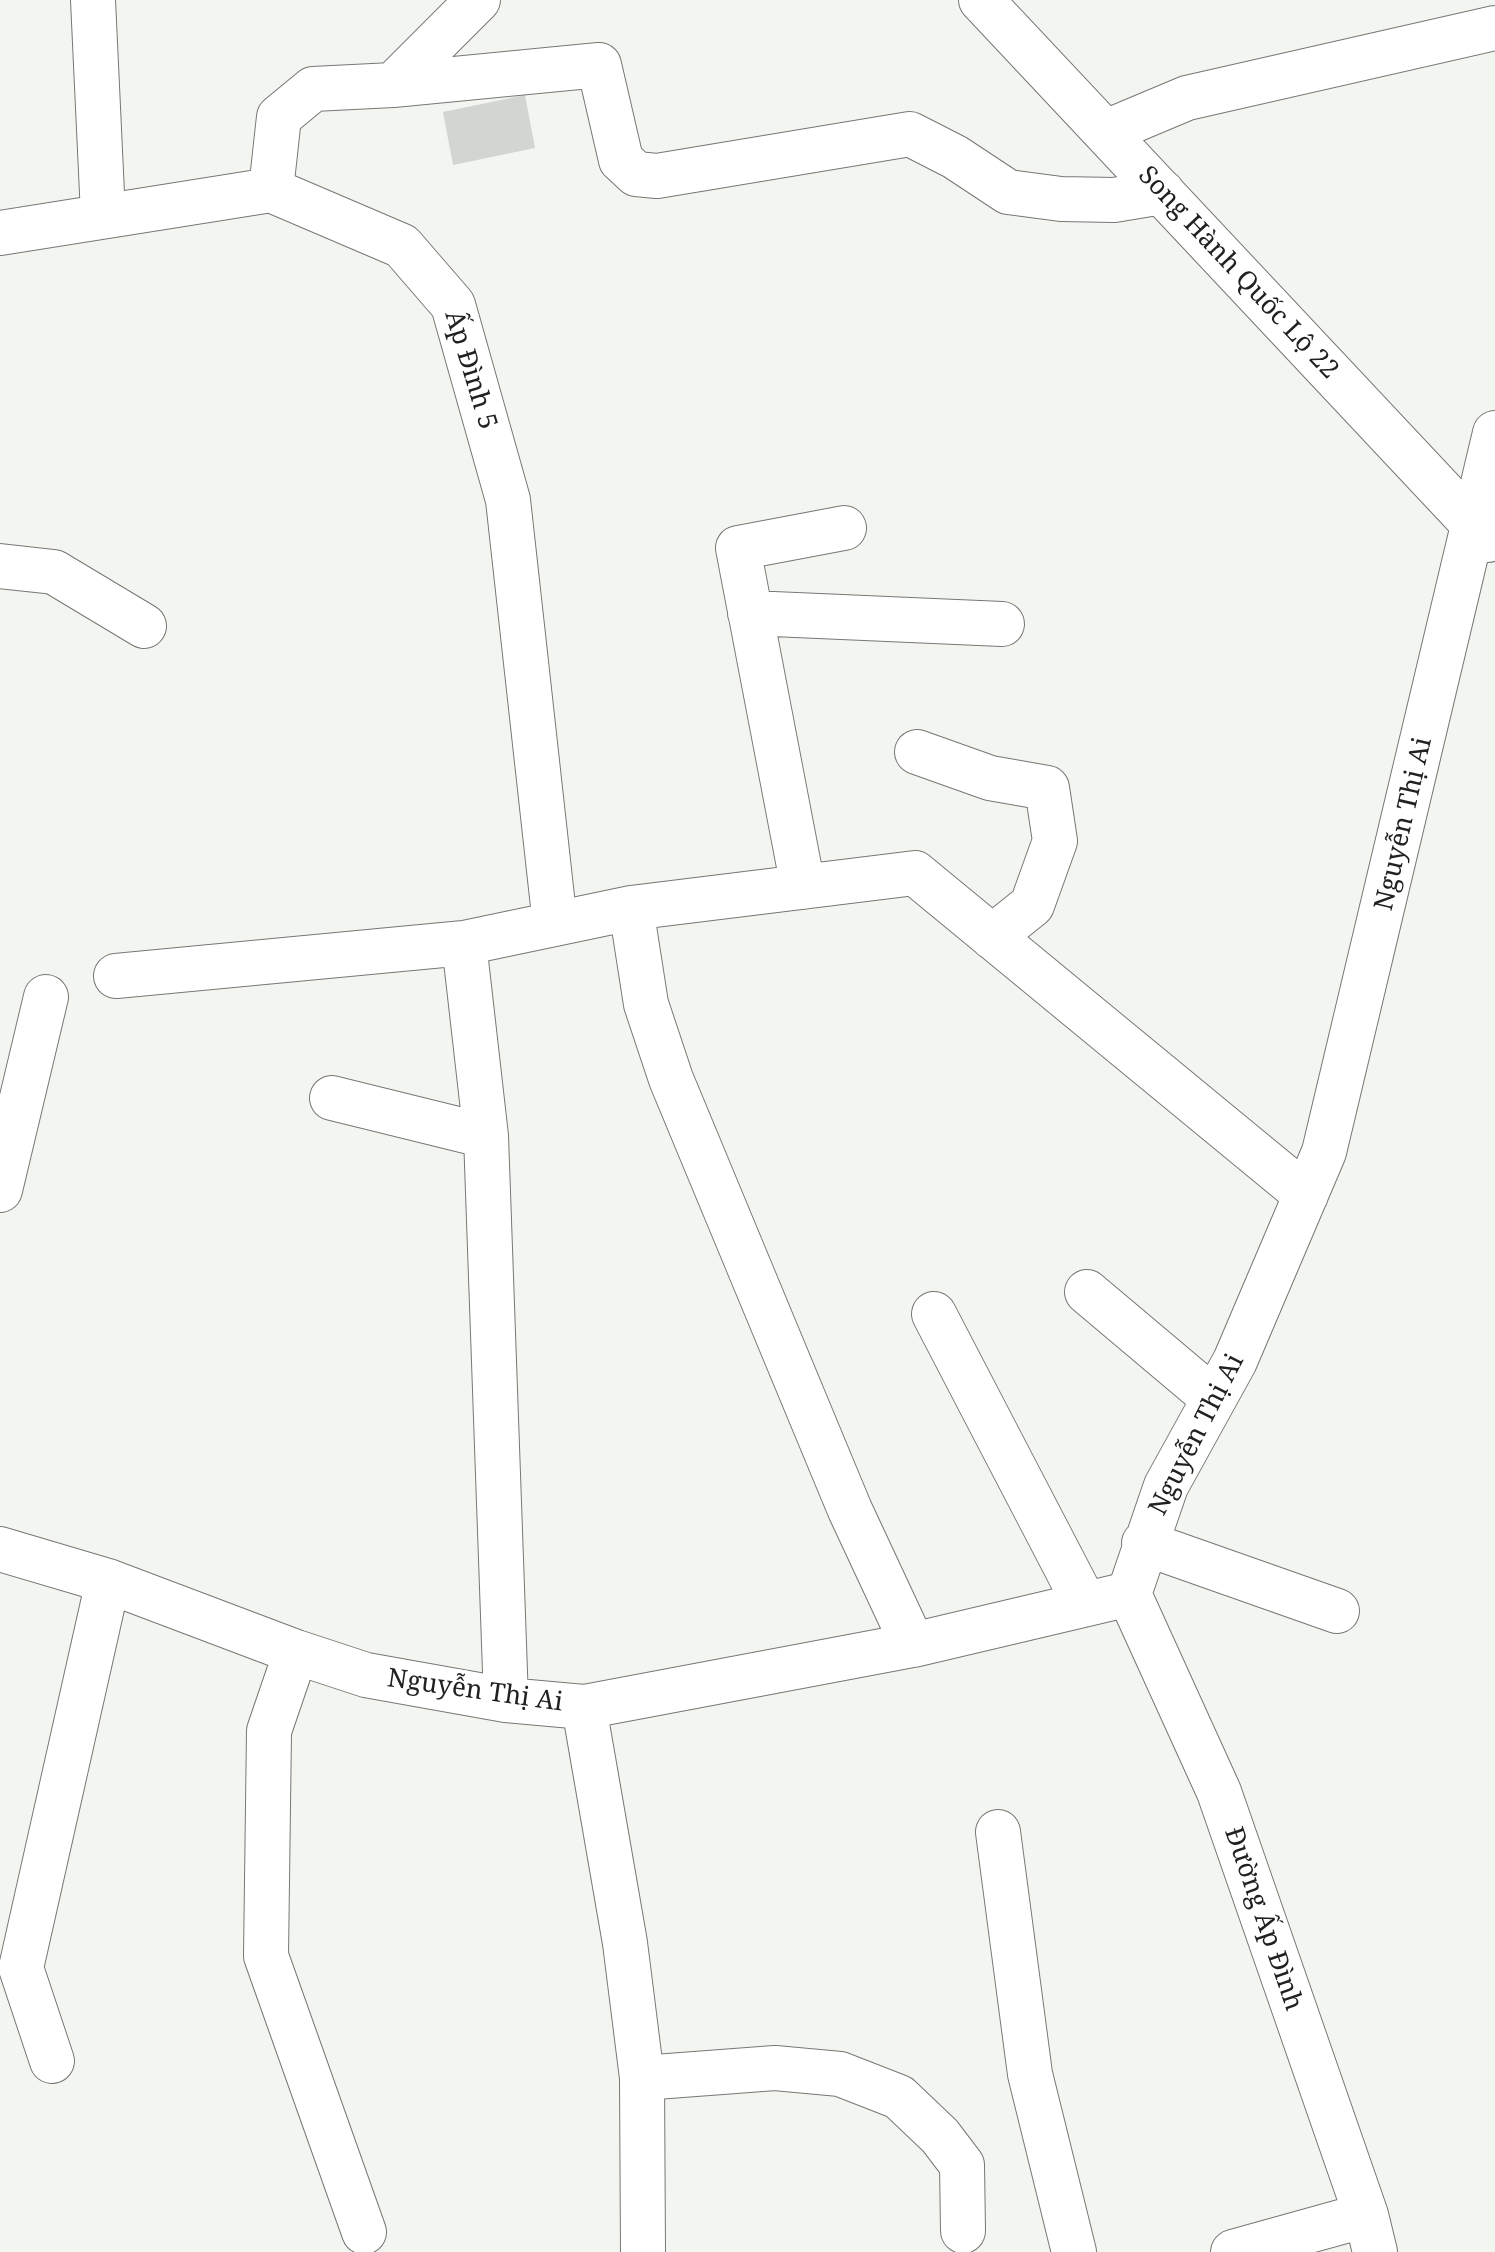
<!DOCTYPE html>
<meta charset="utf-8">
<style>
body{margin:0}
canvas{display:block;background:#f3f5f1}
</style>
<canvas width="1495" height="2252"></canvas>
<script>
const g = document.querySelector('canvas').getContext('2d');
g.lineJoin = 'round';
function fill(path, color) { g.fillStyle = color; g.fill(path, 'evenodd'); }
function stroke(path, color, width, dash) { g.strokeStyle = color; g.lineWidth = width; g.lineCap = dash ? 'butt' : 'round'; g.setLineDash(dash || []); g.stroke(path); }
function write(font, color, halo, rows, align = 'center') {
  g.font = font + ' "Noto Serif",serif'; g.lineWidth = 7; g.setLineDash([]); g.textBaseline = 'middle'; g.strokeStyle = halo; g.fillStyle = color; for (const [text, x, y, turn = 0] of rows) {
    g.save(); g.translate(x, y); g.rotate((+turn || 0) * Math.PI / 180); g.textAlign = isNaN(turn) ? turn : align; if (halo) g.strokeText(text, 0, 0); g.fillText(text, 0, 0); g.restore();
  }
}
fill(new Path2D(`
 M525,95L535,148L453,165L443,112Z`), '#d2d5d0');
const minor = new Path2D(`
 M93,0L103,215
 M981,0L1488,540
 M393,85L599,65L621,160L636,174L657,176L910,134L955,157L1008,192L1061,199L1114,200L1162,192
 M1106,132L1187,98L1495,28
 M271,190L279,117L313,89L393,85L478,0
 M0,233L271,190L402,246L453,305L508,500L555,924
 M0,566L54,572L144,626
 M750,613L1002,624
 M917,752L990,778L1047,788L1055,841L1032,905L992,937
 M803,887L738,548L844,528
 M631,908L646,1004L671,1079L850,1510L913,1645
 M464,943L631,908L915,873L1306,1195
 M116,976L464,943L486,1136L506,1700
 M332,1098L486,1136
 M0,1190L46,997
 M1087,1292L1214,1399
 M934,1314L1085,1604
 M1144,1543L1337,1611
 M0,1549L108,1581L296,1652L366,1675L506,1700L584,1707L913,1645L1129,1594
 M1129,1594L1166,1486L1235,1361L1324,1152L1495,433
 M1129,1594L1219,1792L1366,2215L1375,2252
 M296,1652L269,1731L266,1956L364,2232
 M584,1707L625,1943L642,2078L643,2252
 M998,1832L1030,2074L1074,2252
 M52,2061L21,1968L108,1581
 M642,2078L775,2068L840,2074L899,2097L940,2136L962,2165L963,2231
 M1233,2252L1366,2215`);
stroke(minor, '#767874', 46);
stroke(minor, '#fff', 44);
write('26px', '#212220', '#fff', [
 ["Song Hành Quốc Lộ 22",1238,273,47],
 ["Ấp Đình 5",470,370,73],
 ["Nguyễn Thị Ai",1404,824,-77],
 ["Nguyễn Thị Ai",1197,1435,-63],
 ["Nguyễn Thị Ai",475,1691,8],
 ["Đường Ấp Đình",1263,1919,71]
]);
</script>
